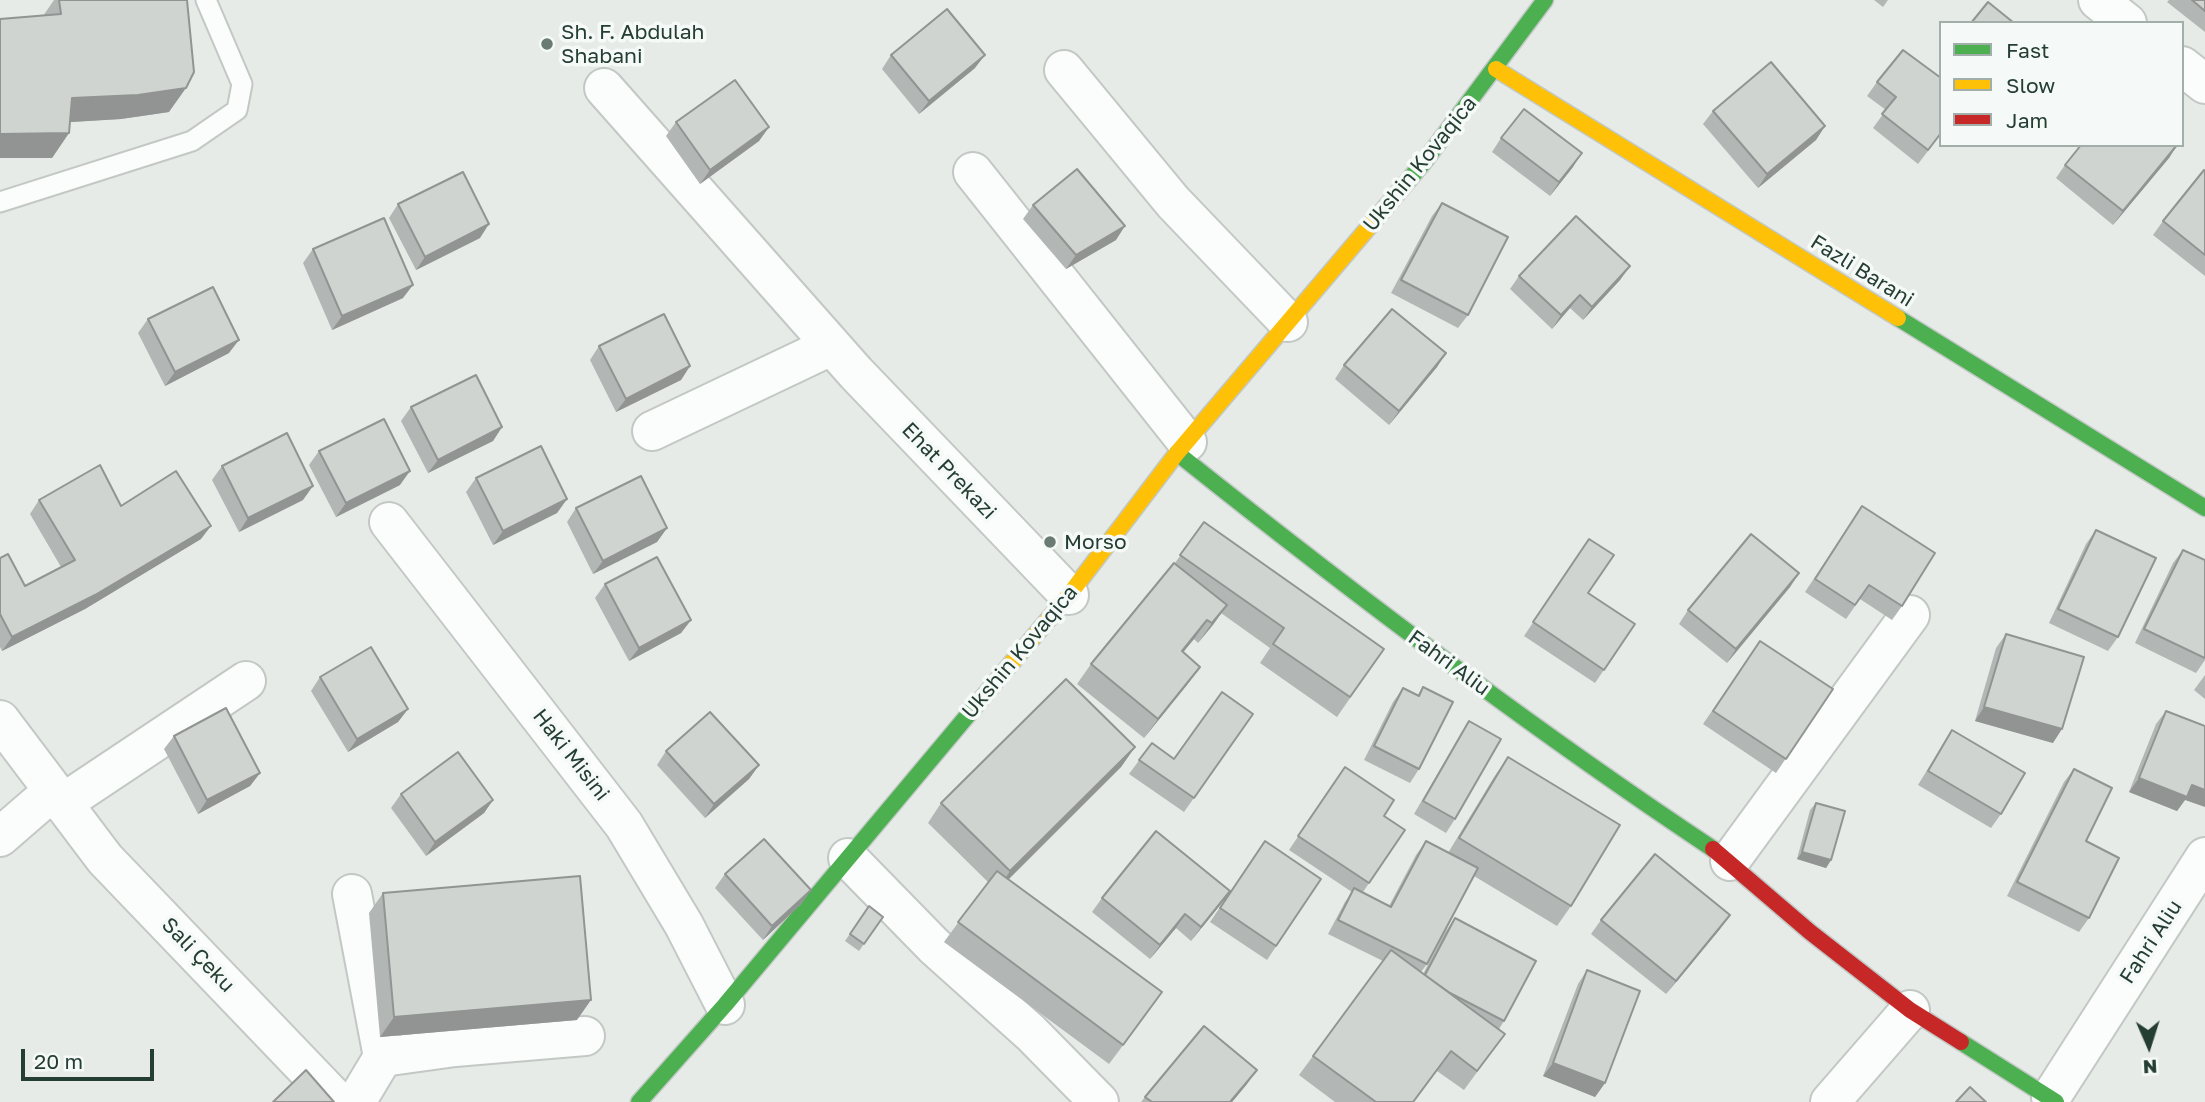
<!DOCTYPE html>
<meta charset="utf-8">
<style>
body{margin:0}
#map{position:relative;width:2205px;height:1102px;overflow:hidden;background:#e6ebe8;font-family:"Golos Text",sans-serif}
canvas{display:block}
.legend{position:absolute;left:1939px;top:21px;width:245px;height:126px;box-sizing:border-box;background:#f5f9f7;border:2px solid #a2aea9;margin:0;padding:9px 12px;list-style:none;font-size:21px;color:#253e34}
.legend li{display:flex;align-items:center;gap:14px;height:35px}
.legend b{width:35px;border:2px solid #a2aea9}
.north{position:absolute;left:2114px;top:1011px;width:70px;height:70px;-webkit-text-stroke:5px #f5f9f7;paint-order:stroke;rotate:177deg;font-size:19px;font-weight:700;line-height:28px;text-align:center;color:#253e34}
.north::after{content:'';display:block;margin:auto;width:24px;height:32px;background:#253e34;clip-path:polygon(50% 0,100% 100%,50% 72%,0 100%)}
.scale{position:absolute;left:21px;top:1049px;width:133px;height:32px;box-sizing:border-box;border:4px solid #253e34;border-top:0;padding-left:9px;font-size:21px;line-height:24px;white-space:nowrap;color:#253e34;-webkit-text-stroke:5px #f5f9f7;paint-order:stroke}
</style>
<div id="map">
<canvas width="2205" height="1102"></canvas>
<ul class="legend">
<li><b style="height:9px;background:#4caf50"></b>Fast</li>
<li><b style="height:9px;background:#ffc107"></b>Slow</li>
<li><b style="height:9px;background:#c62828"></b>Jam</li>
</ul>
<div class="north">N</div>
<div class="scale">20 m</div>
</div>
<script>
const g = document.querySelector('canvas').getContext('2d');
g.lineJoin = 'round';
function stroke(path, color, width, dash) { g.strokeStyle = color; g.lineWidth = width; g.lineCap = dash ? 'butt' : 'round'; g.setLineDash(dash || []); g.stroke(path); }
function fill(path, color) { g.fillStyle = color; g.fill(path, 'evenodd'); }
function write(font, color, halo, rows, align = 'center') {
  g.font = font + ' "Golos Text",sans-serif'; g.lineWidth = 7; g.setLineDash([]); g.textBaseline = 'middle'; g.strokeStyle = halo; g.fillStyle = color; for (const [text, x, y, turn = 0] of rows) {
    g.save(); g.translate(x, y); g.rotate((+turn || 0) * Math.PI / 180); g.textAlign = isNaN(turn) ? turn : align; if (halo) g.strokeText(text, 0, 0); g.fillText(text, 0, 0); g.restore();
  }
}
const lane = new Path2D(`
 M0,202L192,141L237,110L242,84L206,0`);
const street = new Path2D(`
 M2098,0L2127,23
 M2182,66L2205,84
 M1064,70L1173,202L1288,322
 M604,88L856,373L1069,595
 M973,172L1187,442
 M652,431L831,346
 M389,522L624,825L684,925L725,1005
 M0,720L105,859L338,1102
 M63,803L246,681
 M0,837L53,791
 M848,858L934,946L1031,1033L1099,1102
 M1730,861L1910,615
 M352,894L383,1057
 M2051,1097L2205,857
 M356,1102L383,1057L455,1047L585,1036
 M1830,1102L1910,1010`);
const fast = new Path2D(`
 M1385,208L1424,162L1545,0
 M1898,318L2205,508
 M1177,453C1351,592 1528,726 1713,849
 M1961,1042L2056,1102
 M639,1102L725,1005L1009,666`);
const slow = new Path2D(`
 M1496,69L1898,318
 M1009,666L1069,595L1177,453L1385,208`);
const jam = new Path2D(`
 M1713,849L1810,932L1910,1010L1961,1042`);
stroke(lane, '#c3c8c5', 23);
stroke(street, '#c3c8c5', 42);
stroke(fast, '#c2c8c5', 19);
stroke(slow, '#c2c8c5', 19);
stroke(jam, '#c2c8c5', 19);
stroke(lane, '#fbfcfc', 19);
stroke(street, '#fbfcfc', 38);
stroke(fast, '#4caf50', 16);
stroke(slow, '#ffc107', 16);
stroke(jam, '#c62828', 16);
fill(new Path2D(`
 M54,0H187L169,112L121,119L70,122L69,133L52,158H0V19L43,16Z
 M1874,0H1888L1883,7Z
 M2169,0H2205V32L2167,2Z
 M891,55L975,68L919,114L882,69Z
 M1941,78V134L1918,164L1873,128L1886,110L1867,96L1877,82Z
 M1713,111L1825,126L1816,140L1758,188L1703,124Z
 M676,122L769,127L759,141L700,184L666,136Z
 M1501,138L1573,167L1550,196L1492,152Z
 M2177,145L2169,158L2113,225L2056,178L2065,165Z
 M2205,171V276L2153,235L2163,221Z
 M1442,203L1468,315L1458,328L1391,293L1432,216Z
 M398,204L480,238L416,270L389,218Z
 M1033,205L1116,240L1066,269L1023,219Z
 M313,249L403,298L332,330L303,263Z
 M1630,266L1620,280L1583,320L1570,308L1552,329L1510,289L1519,276Z
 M148,319L229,353L165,386L138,333Z
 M599,346L690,366L681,380L616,412L590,360Z
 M1446,353L1437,367L1389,425L1335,379L1344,365Z
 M411,407L502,427L493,441L428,473L401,421Z
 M319,451L400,485L336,517L309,465Z
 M222,466L303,500L239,532L212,480Z
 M476,478L567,499L557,513L493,545L466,492Z
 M39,500L121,506L201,539L85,609L2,651L0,647V558L25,586L61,567L30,514Z
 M1862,506L1902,606L1892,620L1860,599L1846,619L1805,592Z
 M576,508L667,528L657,542L593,574L567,522Z
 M1204,522L1384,649L1337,717L1260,663L1270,648L1221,613L1198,643L1194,639L1183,652L1200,667L1186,686L1144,738L1077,684L1091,664L1175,563Z
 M2096,530L2118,637L2108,651L2049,623L2086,544Z
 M1589,539L1588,593L1635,624L1595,683L1524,636Z
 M2183,550L2205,560V660L2196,673L2135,643L2173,563Z
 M1799,573L1790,587L1727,663L1679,624L1688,610Z
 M605,584L691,620L681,633L629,661L595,598Z
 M2006,634L2053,743L1975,721L1996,648Z
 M1760,641L1833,689L1776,773L1703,724Z
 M2205,675V699L2194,690Z
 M320,677L408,709L398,722L348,752L311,691Z
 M1423,687L1419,769L1410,783L1364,760L1393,702L1403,688L1417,696Z
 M2166,711L2185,800L2177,811L2129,792L2156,724Z
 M1253,714L1184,812L1129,774L1152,743L1174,759Z
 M1469,721L1455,819L1446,833L1414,814L1460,735Z
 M1952,730L2001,814L1991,828L1918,785L1943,744Z
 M174,736L260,773L250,786L198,814L164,749Z
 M1135,747L1121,767L1008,879L1148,1012L1109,1064L944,942L988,882L928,823L941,803Z
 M666,751L759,765L749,779L705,818L657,765Z
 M1508,757L1571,906L1557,926L1474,876L1427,964L1421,972L1423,974L1445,932L1455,918L1504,1021L1499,1029L1505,1034L1464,1090L1437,1071L1414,1102H1335L1299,1075L1383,961L1328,934L1345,902L1352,892L1289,850L1345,767L1384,816L1405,830L1363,892L1389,906L1416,855L1426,841L1448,853L1494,777Z
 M2074,769L2086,841L2089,918L2079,932L2007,896L2064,782Z
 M401,794L493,800L484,813L426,856L391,808Z
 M1816,803L1831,860L1826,868L1797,859L1810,810Z
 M1265,841L1321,879L1267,960L1210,922Z
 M725,874L811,890L801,904L763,940L715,888Z
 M1230,891L1191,941L1176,928L1150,959L1092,912L1102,898Z
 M383,893L577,1020L380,1037L369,913Z
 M869,906L883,917L859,951L845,941Z
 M1601,920L1720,929L1666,994L1591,934Z
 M1587,970L1605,1083L1595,1097L1543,1076L1578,984Z
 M1247,1084L1232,1102H1141L1145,1097Z`), '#b2b6b4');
fill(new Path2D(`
 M985,55L975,68L919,114L929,101Z
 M186,88L169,112L121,119L55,123L72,98Z
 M1825,126L1816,140L1758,188L1767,174Z
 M769,127L759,141L700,184L710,170Z
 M69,133L52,158H0V134Z
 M2177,145L2169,158L2113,225L2123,211Z
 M1582,153L1573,167L1550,196L1559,182Z
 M489,224L480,238L416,270L425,257Z
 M1125,226L1116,240L1066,269L1076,255Z
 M1630,266L1620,280L1583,320L1592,307Z
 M413,285L403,298L332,330L342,316Z
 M1580,295L1570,308L1552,329L1561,315Z
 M239,340L229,353L165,386L175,372Z
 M1446,353L1437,367L1389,425L1399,411Z
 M690,366L681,380L616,412L626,399Z
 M502,427L493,441L428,473L438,460Z
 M410,471L400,485L336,517L346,503Z
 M313,486L303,500L239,532L248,518Z
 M567,499L557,513L493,545L503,531Z
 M211,526L201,539L85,609L2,651L12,637Z
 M667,528L657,542L593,574L603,561Z
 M1799,573L1790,587L1727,663L1736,649Z
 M1227,605L1213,625L1198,643L1212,623Z
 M691,620L681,633L629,661L639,648Z
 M1207,620L1194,639L1168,671L1182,651Z
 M1200,667L1186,686L1144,738L1158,719Z
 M1984,707L2062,729L2053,743L1975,721Z
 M408,709L398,722L348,752L357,739Z
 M1135,747L1121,767L997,891L1010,871Z
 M759,765L749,779L705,818L714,804Z
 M260,773L250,786L198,814L207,800Z
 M2139,778L2192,785L2205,790V807L2185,800L2177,811L2129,792Z
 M493,800L484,813L426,856L435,842Z
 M1802,852L1831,860L1826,868L1797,859Z
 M811,890L801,904L763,940L772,926Z
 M1230,891L1221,904L1191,941L1201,927Z
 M1185,914L1176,928L1150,959L1160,945Z
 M1730,915L1720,929L1666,994L1676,981Z
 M591,1000L577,1020L380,1037L394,1017Z
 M1553,1063L1605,1083L1595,1097L1543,1076Z
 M1257,1070L1247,1084L1232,1102H1230Z`), '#919492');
const building = new Path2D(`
 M59,0H187L194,72L186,88L138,95L72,98L69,133L0,134V19L61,14Z
 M2192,0H2205V11Z
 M1988,2L2014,23H1971Z
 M947,9L985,55L929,101L891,55Z
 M1903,50L1941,78V133L1928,150L1882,114L1896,97L1877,82Z
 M1771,62L1825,126L1767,174L1713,111Z
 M735,80L769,127L710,170L676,122Z
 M1524,109L1582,153L1559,182L1501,138Z
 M2081,145H2177L2123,211L2065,165Z
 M1077,169L1125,226L1076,255L1033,205Z
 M2204,170L2205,171V255L2163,221Z
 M463,172L489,224L425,257L398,204Z
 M1442,203L1508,237L1468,315L1401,280Z
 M1576,216L1630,266L1592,307L1580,295L1561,315L1519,276Z
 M384,218L413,285L342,316L313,249Z
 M213,287L239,340L175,372L148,319Z
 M1392,309L1446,353L1399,411L1344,365Z
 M664,314L690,366L626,399L599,346Z
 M476,375L502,427L438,460L411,407Z
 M384,419L410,471L346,503L319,451Z
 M287,433L313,486L248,518L222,466Z
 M541,446L567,499L503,531L476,478Z
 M100,465L121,506L176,471L211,526L95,595L12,637L0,614V558L8,554L25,586L75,560L39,500Z
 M641,476L667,528L603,561L576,508Z
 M1862,506L1935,553L1902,606L1869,585L1855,605L1815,579Z
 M1204,522L1384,649L1350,697L1273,644L1284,628L1180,555Z
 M2096,530L2156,558L2118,637L2058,609Z
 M1751,534L1799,573L1736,649L1688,610Z
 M1589,539L1614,555L1588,593L1635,624L1604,670L1533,622Z
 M2183,550L2205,560V658L2144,629Z
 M657,557L691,620L639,648L605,584Z
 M1174,563L1227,605L1212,623L1207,620L1182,651L1200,667L1158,719L1091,664Z
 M2006,634L2084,657L2062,729L1984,707Z
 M1760,641L1833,689L1786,759L1713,711Z
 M371,647L408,709L357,739L320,677Z
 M1066,679L1135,747L1010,871L941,803Z
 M1423,687L1453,702L1419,769L1374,746L1403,688L1419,696Z
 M1222,692L1253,714L1194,798L1139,760L1152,743L1174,759Z
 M226,708L260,773L207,800L174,736Z
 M2166,711L2205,726V790L2192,785L2187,797L2139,778Z
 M710,712L759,765L714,804L666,751Z
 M1469,721L1501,739L1455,819L1423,801Z
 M1952,730L2025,773L2001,814L1928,771Z
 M458,752L493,800L435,842L401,794Z
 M1508,757L1620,825L1571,906L1459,838Z
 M1345,767L1394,800L1384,816L1405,830L1369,883L1298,836Z
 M2074,769L2112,788L2086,841L2119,858L2089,918L2017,882Z
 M1816,803L1845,811L1831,860L1802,852Z
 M1156,831L1230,891L1201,927L1185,914L1160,945L1102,898Z
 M764,839L811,890L772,926L725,874Z
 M1265,841L1321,879L1276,946L1220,908Z
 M1426,841L1478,868L1427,964L1338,920L1354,888L1391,907Z
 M1655,854L1730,915L1676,981L1601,920Z
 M997,871L1162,992L1123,1045L958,922Z
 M580,876L591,1000L394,1017L383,893Z
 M869,906L883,917L864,944L850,934Z
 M1455,918L1536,961L1504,1021L1450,993L1425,975Z
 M1391,950L1505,1034L1477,1071L1451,1051L1413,1102H1376L1313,1056Z
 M1587,970L1640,991L1605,1083L1553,1063Z
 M1204,1026L1257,1070L1230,1102H1152L1145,1097Z
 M306,1070L334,1102H273Z
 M1970,1087L1986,1102H1956Z`);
fill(building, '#cfd4d1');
stroke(building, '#919492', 2);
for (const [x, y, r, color] of [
 [547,44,7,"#697b73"],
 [1050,542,7,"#697b73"]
]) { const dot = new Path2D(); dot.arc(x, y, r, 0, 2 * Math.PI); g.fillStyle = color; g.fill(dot); stroke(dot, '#f5f9f7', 2.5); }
write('21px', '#253e34', '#f5f9f7', [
 ["Sh. F. Abdulah",561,32],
 ["Shabani",561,56],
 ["Morso",1064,542]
], 'left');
write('21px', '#253e34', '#f5f9f7', [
 ["Ukshin Kovaqica",1420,164,-51],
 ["Fazli Barani",1862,271,32],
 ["Ehat Prekazi",949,471,46],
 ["Ukshin Kovaqica",1020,652,-50],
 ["Fahri Aliu",1449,663,36],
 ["Haki Misini",571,755,52],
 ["Fahri Aliu",2151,942,-57],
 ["Sali Çeku",198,955,46]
]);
</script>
